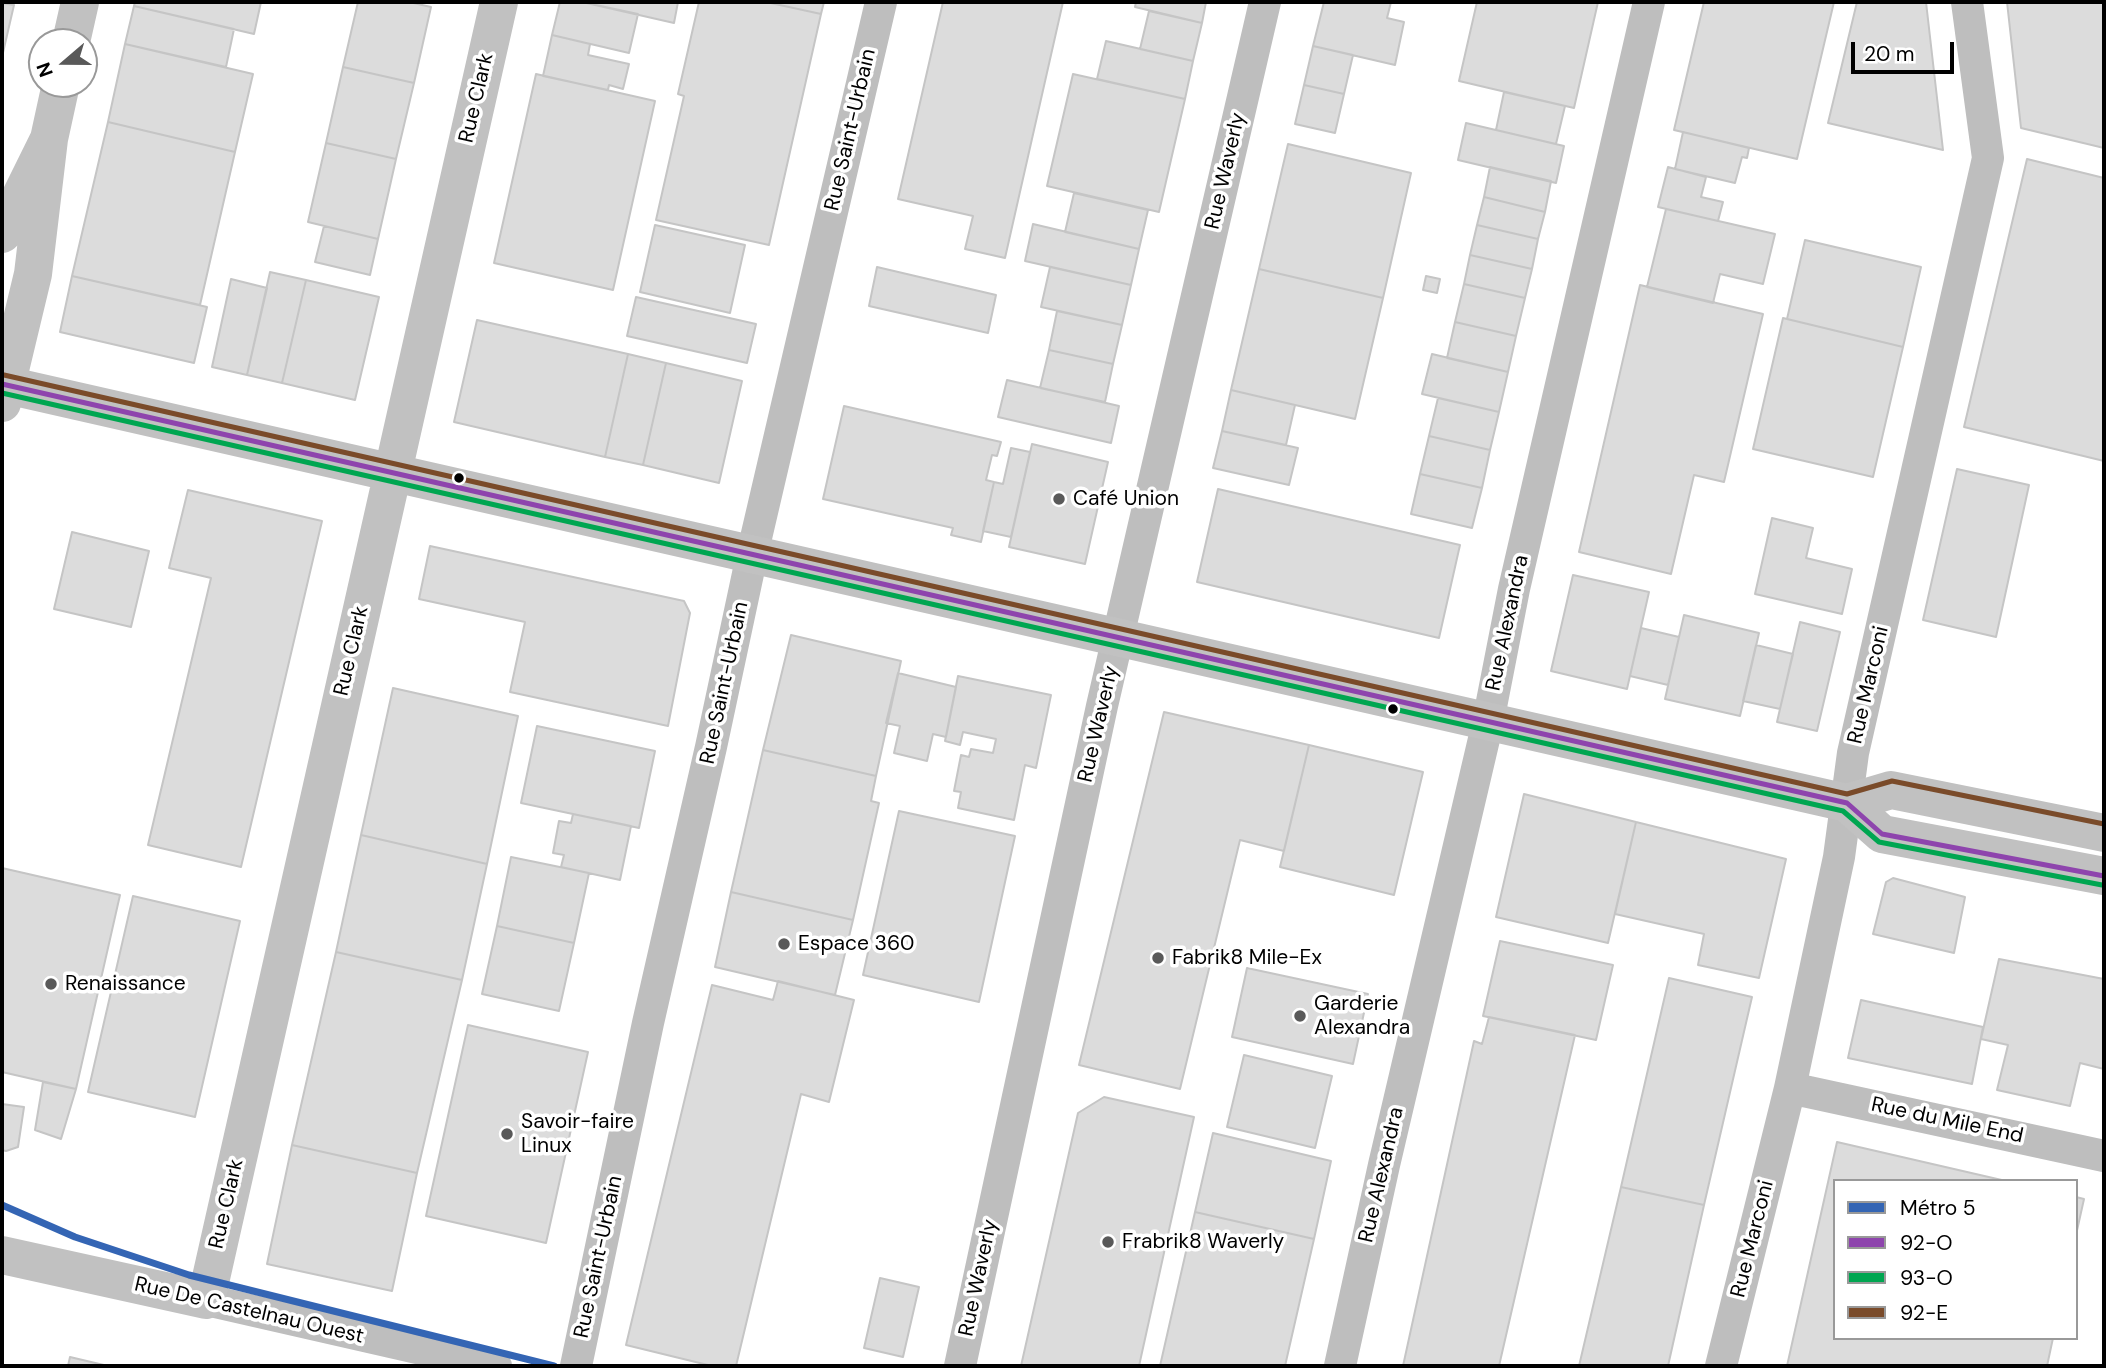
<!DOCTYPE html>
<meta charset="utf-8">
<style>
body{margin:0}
#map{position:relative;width:2106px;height:1368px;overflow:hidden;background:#fff;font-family:"DM Sans",sans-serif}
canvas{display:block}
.frame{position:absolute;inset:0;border:4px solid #000;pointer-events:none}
.legend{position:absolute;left:1833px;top:1179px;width:245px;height:161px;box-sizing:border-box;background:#fff;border:2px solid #999;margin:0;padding:9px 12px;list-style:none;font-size:21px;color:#000}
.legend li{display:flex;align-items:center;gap:14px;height:35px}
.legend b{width:35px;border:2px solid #999}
.north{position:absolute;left:28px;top:28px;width:70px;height:70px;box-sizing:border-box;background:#fff;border:2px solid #999;border-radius:50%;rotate:250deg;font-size:19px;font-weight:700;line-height:28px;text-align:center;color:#000}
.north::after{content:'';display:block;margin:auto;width:24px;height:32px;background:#595959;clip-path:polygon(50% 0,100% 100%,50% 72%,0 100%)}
.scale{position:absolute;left:1851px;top:42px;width:103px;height:32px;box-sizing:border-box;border:4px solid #000;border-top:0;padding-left:9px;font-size:21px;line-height:24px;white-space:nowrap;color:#000;-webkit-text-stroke:5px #fff;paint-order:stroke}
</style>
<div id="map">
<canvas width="2106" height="1368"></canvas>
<div class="frame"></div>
<ul class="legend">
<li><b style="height:9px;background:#3465b4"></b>Métro 5</li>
<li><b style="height:9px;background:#8e44ad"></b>92-O</li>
<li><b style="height:9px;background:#00a651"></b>93-O</li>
<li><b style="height:9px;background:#7a4b2a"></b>92-E</li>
</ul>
<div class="north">N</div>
<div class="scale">20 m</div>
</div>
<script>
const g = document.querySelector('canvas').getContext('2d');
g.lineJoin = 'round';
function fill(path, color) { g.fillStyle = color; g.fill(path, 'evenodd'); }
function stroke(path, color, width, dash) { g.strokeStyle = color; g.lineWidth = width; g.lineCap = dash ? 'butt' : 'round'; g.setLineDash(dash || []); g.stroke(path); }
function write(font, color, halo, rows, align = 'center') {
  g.font = font + ' "DM Sans",sans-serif'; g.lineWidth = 7; g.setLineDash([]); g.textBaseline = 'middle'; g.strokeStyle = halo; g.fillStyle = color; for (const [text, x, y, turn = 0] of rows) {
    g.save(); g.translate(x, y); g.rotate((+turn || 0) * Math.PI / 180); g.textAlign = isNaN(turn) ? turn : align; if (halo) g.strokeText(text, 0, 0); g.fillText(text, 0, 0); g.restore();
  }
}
const building = new Path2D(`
 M135,2H261L254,34L134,6Z
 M358,2H409L431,7L414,83L343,67Z
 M560,2H582L638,14L629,53L552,35Z
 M582,2H678L674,23Z
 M699,2H766L821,14L769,245L656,220L684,96L678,94Z
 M766,2H824L821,14Z
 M943,2H1063L1005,258L965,249L973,216L898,199Z
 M1136,2H1206L1202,23L1135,7Z
 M1324,2H1391L1387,18L1404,22L1395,65L1313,46Z
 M1477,2H1598L1574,108L1459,81Z
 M1704,2H1834L1797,159L1674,130Z
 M1857,2H1926L1943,150L1828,123Z
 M2007,2H2104V148L2021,128Z
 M2,3L14,5L2,57Z
 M134,6L234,29L226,67L125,44Z
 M1149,11L1202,23L1193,61L1140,49Z
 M552,35L590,44L588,55L629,64L623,89L609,85L608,90L543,76Z
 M1106,41L1193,61L1185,99L1097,79Z
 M125,44L253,74L235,152L108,122Z
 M1313,46L1353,55L1344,94L1304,85Z
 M343,67L414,83L396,159L326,143Z
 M536,74L655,101L613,290L494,263Z
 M1073,74L1185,99L1159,212L1047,186Z
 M1304,85L1344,94L1335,133L1295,124Z
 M1504,92L1565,106L1556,144L1496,130Z
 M108,122L235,152L200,305L72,276Z
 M1466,123L1564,146L1556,183L1458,160Z
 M1683,132L1749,148L1747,158L1742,157L1735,183L1675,169Z
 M326,143L396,159L378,239L308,222Z
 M1288,144L1411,173L1383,298L1259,269Z
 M2027,159L2104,178V461L1964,427Z
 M1490,167L1551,181L1545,212L1484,197Z
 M1668,167L1706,177L1701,197L1723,202L1718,221L1658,207Z
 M1074,193L1148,210L1139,249L1065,232Z
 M1484,197L1545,212L1538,239L1477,225Z
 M1666,209L1775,234L1763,284L1720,274L1713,303L1647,287Z
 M1033,224L1139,249L1131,285L1025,261Z
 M655,225L745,245L730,313L640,292Z
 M1477,225L1538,239L1532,269L1470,255Z
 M324,226L378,239L370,275L315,262Z
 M1805,240L1921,267L1903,347L1787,319Z
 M1470,255L1532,269L1525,298L1464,284Z
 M877,267L996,295L988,333L869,306Z
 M1050,267L1131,285L1122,325L1041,307Z
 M1259,269L1383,298L1355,419L1231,390Z
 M270,272L306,280L282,383L247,375Z
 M72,276L207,307L194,363L60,332Z
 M1426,276L1440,279L1437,293L1423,290Z
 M231,279L267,288L247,375L212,367Z
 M306,280L379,297L355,400L282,383Z
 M1464,284L1525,298L1516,336L1455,322Z
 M1640,285L1763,314L1724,482L1694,475L1671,574L1579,552Z
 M636,297L756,324L747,363L627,336Z
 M1057,311L1122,325L1113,364L1049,350Z
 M1783,318L1903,347L1873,477L1753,449Z
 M477,320L628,354L605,457L454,422Z
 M1455,322L1516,336L1508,372L1447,358Z
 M1049,350L1113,364L1105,402L1040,388Z
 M628,354L666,363L643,465L605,457Z
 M1432,354L1508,372L1499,412L1422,394Z
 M666,363L742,381L719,483L643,465Z
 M1007,380L1119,406L1111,443L998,417Z
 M1231,390L1295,405L1286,445L1222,431Z
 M1438,398L1499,412L1490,450L1429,436Z
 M844,406L1001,442L997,456L992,455L986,480L994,482L981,542L951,535L953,528L823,499Z
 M1222,431L1298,448L1289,485L1213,468Z
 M1429,436L1490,450L1482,488L1420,474Z
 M1032,444L1108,462L1085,564L1009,547Z
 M1011,448L1030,452L1011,537L983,531L994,482L1003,484Z
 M1957,469L2029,485L1996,637L1923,620Z
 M1420,474L1482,488L1472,528L1411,514Z
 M1218,489L1460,545L1439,638L1197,582Z
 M188,490L322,521L241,867L148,845L211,578L169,568Z
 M1772,518L1813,528L1806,558L1852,569L1842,614L1755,594Z
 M72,532L149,551L131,627L54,609Z
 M430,546L684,601L690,613L668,726L510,692L525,622L419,599Z
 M1573,575L1649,592L1627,689L1551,671Z
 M1684,615L1759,633L1740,716L1665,699Z
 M1800,622L1840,632L1817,731L1777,722Z
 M1641,628L1679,637L1668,685L1630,676Z
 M791,635L901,661L876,776L763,750Z
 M1756,645L1793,654L1780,709L1743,701Z
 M898,673L956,687L946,737L933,734L927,761L894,753L900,726L886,723Z
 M958,676L1051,695L1036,768L1025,765L1014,820L958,808L961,792L954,791L961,755L969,757L971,749L993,753L996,739L963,732L960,745L945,741Z
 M393,688L518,716L487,864L361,835Z
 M1164,712L1309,745L1284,851L1240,840L1180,1089L1079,1065Z
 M537,726L655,751L639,828L521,803Z
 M1309,745L1423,772L1394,895L1280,867Z
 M763,750L876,776L871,801L879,803L853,920L731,892Z
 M1524,794L1636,822L1608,943L1496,917Z
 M899,811L1015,836L979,1002L863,975Z
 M573,814L631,826L620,880L561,867L564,855L553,853L559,821L571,823Z
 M1636,822L1786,859L1759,978L1698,965L1704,934L1615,914Z
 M361,835L487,864L462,980L336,952Z
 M511,857L589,873L574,943L497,926Z
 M2,868L120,895L76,1089L2,1072Z
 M1893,878L1965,897L1954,953L1873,934L1886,882Z
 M731,892L853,920L835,995L715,967Z
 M133,896L240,921L195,1117L88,1092Z
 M497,926L574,943L559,1011L482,994Z
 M1500,941L1613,965L1596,1040L1483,1016Z
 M336,952L462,980L417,1173L292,1145Z
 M1999,959L2104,979V1069L2080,1063L2070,1106L1997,1090L2008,1045L1981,1039Z
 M1247,968L1368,994L1353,1064L1232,1037Z
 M1669,978L1752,997L1704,1205L1621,1187Z
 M778,981L854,1000L829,1102L801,1094L736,1366H712L626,1345L712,985L773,1000Z
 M1861,1000L1983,1027L1972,1084L1848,1058Z
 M1489,1017L1575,1035L1499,1366H1403L1474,1041L1482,1044Z
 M468,1025L588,1052L546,1243L426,1216Z
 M1244,1055L1332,1076L1315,1148L1227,1127Z
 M43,1082L76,1089L61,1139L35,1130Z
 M1104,1097L1194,1117L1139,1366H1021L1078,1113Z
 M2,1104L24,1107L18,1147L6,1151L2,1150Z
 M1213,1133L1331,1161L1314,1239L1195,1212Z
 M1837,1142L2006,1181H1835V1338H2053L2047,1366H1787Z
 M292,1145L417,1173L392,1291L267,1264Z
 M1621,1187L1704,1205L1668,1366H1579Z
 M2076,1197L2084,1199L2076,1235Z
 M1195,1212L1314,1239L1285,1366H1160Z
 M880,1278L919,1287L903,1357L864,1348Z
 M70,1357L108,1366H68Z`);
fill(building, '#dcdcdc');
stroke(building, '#c5c5c5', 2);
stroke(new Path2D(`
 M1790,1088L2104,1156
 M206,1300L496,1366
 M576,1366L648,1023L711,747L752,555L881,2
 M960,1366L1102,706L1265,2
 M1340,1366L1384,1165L1488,722L1514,589L1649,2
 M1721,1366L1790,1088L1839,857L1853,753L1988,158L1967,2`), '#bebebe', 32);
stroke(new Path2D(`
 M71,42L80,2
 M2,234L49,139L61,84
 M2,384L1847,803L1882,834L2104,876
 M2,403L33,274L49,139
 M1847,803L1891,790L2104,833
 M2,1255L206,1300L499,2`), '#c1c1c1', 38);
stroke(new Path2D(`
 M2,384L1847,803L1882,834L2104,876`), '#8e44ad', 5);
stroke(new Path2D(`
 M2,393L1843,811L1879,842L2102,885`), '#00a651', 5);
stroke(new Path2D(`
 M4,375L1847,794L1892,781L2104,824`), '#7a4b2a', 5);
stroke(new Path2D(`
 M2,1205L75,1237L189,1275L554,1366`), '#3465b4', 7);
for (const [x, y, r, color] of [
 [459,478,6,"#000"],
 [1059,499,7,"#595959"],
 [1393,709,6,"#000"],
 [784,944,7,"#595959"],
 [1158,958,7,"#595959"],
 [51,984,7,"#595959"],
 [1300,1016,7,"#595959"],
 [507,1134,7,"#595959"],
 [1108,1242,7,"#595959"]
]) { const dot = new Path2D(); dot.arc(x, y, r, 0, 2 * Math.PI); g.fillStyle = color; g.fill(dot); stroke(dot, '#fff', 2.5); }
write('21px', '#000', '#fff', [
 ["Rue Clark",477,98,-77],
 ["Rue Saint-Urbain",851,130,-77],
 ["Rue Waverly",1226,171,-77],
 ["Rue Alexandra",1508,623,-78],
 ["Rue Clark",352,651,-77],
 ["Rue Saint-Urbain",725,683,-78],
 ["Rue Marconi",1869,685,-77],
 ["Rue Waverly",1099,724,-77],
 ["Rue du Mile End",1947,1121,12],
 ["Rue Alexandra",1382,1175,-77],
 ["Rue Clark",227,1204,-77],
 ["Rue Marconi",1753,1239,-76],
 ["Rue Saint-Urbain",599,1257,-78],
 ["Rue Waverly",979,1278,-78],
 ["Rue De Castelnau Ouest",249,1311,13]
]);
write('21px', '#000', '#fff', [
 ["Café Union",1073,499],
 ["Espace 360",798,944],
 ["Fabrik8 Mile-Ex",1172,958],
 ["Renaissance",65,984],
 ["Garderie",1314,1004],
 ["Alexandra",1314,1028],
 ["Savoir-faire",521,1122],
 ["Linux",521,1146],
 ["Frabrik8 Waverly",1122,1242]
], 'left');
</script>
